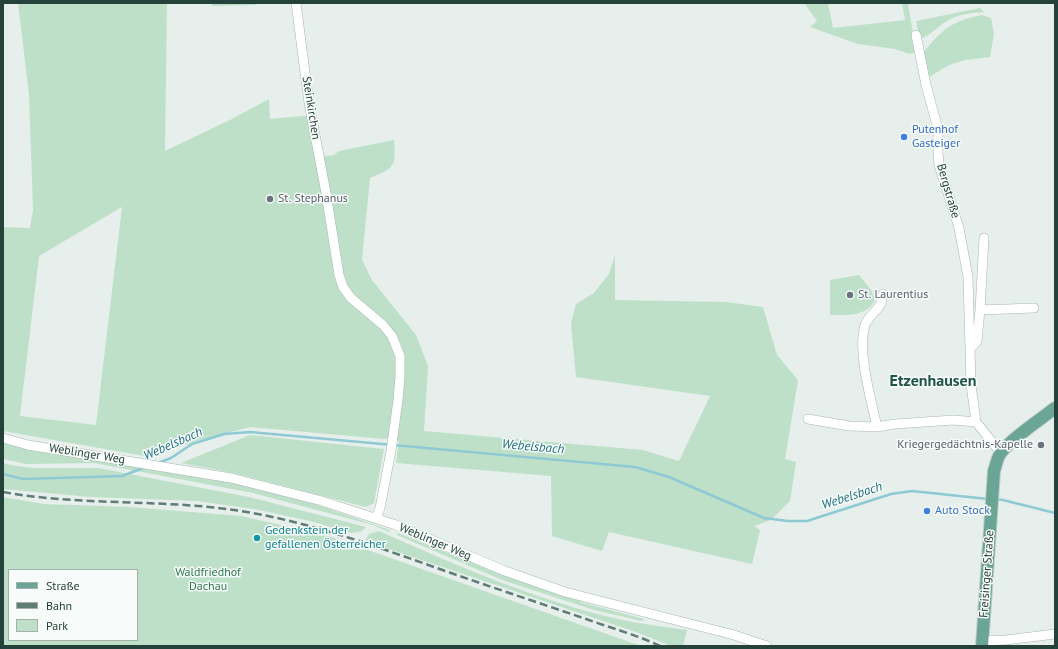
<!DOCTYPE html>
<meta charset="utf-8">
<style>
body{margin:0}
#map{position:relative;width:1058px;height:649px;overflow:hidden;background:#e6efeb;font-family:"PT Sans",sans-serif}
canvas{display:block}
.frame{position:absolute;inset:0;border:4px solid #24423a;pointer-events:none}
.legend{position:absolute;left:8px;top:569px;width:130px;height:72px;box-sizing:border-box;background:#f7fbf9;border:1px solid #a3b1ad;margin:0;padding:5px 7px;list-style:none;font-size:12px;color:#24423a}
.legend li{display:flex;align-items:center;gap:8px;height:20px}
.legend b{width:20px;border:1px solid #a3b1ad}
</style>
<div id="map">
<canvas width="1058" height="649"></canvas>
<div class="frame"></div>
<ul class="legend">
<li><b style="height:5px;background:#6aa596"></b>Straße</li>
<li><b style="height:5px;background:#5f7d75"></b>Bahn</li>
<li><b style="height:11px;background:#bfe0c8"></b>Park</li>
</ul>
</div>
<script>
const g = document.querySelector('canvas').getContext('2d');
g.lineJoin = 'round';
function fill(path, color) { g.fillStyle = color; g.fill(path, 'evenodd'); }
function stroke(path, color, width, dash) { g.strokeStyle = color; g.lineWidth = width; g.lineCap = dash ? 'butt' : 'round'; g.setLineDash(dash || []); g.stroke(path); }
function write(font, color, halo, rows, align = 'center') {
  g.font = font + ' "PT Sans",sans-serif'; g.lineWidth = 3; g.setLineDash([]); g.textBaseline = 'middle'; g.strokeStyle = halo; g.fillStyle = color; for (const [text, x, y, turn = 0] of rows) {
    g.save(); g.translate(x, y); g.rotate((+turn || 0) * Math.PI / 180); g.textAlign = isNaN(turn) ? turn : align; if (halo) g.strokeText(text, 0, 0); g.fillText(text, 0, 0); g.restore();
  }
}
fill(new Path2D(`
 M18,3H167L165,151L232,119L269,99L270,119L313,115L321,157L334,155L339,151L394,140C396,166 395,168 370,178L362,260L372,280L416,335L428,366L424,431L643,450L679,461L710,396L576,377L571,323L576,304L594,293L609,274L615,255V300L726,302L763,307L777,355L798,380L785,459L796,462L790,501L771,520L754,526L760,530L752,564L609,532L602,551L552,536L551,476L396,463L399,441L390,438L384,439L250,427L196,441L150,457L3,431V227L30,228L33,210L29,95ZM122,207L96,425L20,416L39,256Z
 M212,3H257L255,5L212,6Z
 M804,3H828L833,28L905,20L902,3H908L916,52L910,54L895,49L858,44L810,27L817,21Z
 M980,8L984,12C972,13 957,14 947,21C937,27 930,36 920,39L916,21Z
 M982,15L991,18L994,34L990,57L965,60L949,65L926,79L921,55C941,31 950,21 982,15Z
 M859,275L871,290L875,300C867,317 846,315 830,315V280Z
 M250,435L384,449L374,503L366,507L233,473L181,463Z
 M3,442L239,484L306,501L390,530L389,532L373,525L253,493L94,463L26,464L3,459Z
 M3,463L16,466L34,468H98L249,497L366,527L362,531L352,533L310,521L254,509L197,501L90,497L3,489Z
 M3,497L44,504L130,507L241,516L325,535L641,646H3ZM9,570H137V640H9Z
 M379,531C456,565 535,600 618,619C641,624 664,627 687,630L683,646H671L636,632L365,541L369,534Z
 M398,533L504,575L581,600L580,602L644,619L642,621L594,610L502,580L397,535Z`), '#bfe0c8');
stroke(new Path2D(`
 M158,463L171,458L192,444L224,434L250,432L635,467L669,477L764,518L788,521H807L891,494L912,491L988,499
 M3,474L23,479L122,476L146,467
 M995,499L1003,500L1055,513`), '#8ec9d4', 2.5);
const minor = new Path2D(`
 M296,3L309,103L326,193L339,275L343,287L351,298L383,325L392,336L400,356V377L398,400L391,451L380,508L376,518
 M916,35L926,85L938,129V152L939,165L959,228L968,277L971,385L976,422L1001,453
 M980,310L1034,308
 M970,349L977,341L980,310L984,238
 M808,419L849,426L877,427L895,424L954,420L976,422
 M877,427C871,399 857,352 865,325C868,317 875,313 880,305C882,302 882,298 883,294
 M3,438L28,445L231,478L322,501L396,525L505,571L565,592L734,635L767,646
 M982,641L1006,640L1055,634`);
const major = new Path2D(`
 M982,646L994,471C996,465 997,459 1000,454C1009,440 1041,419 1055,408`);
stroke(minor, '#a8b8b2', 10);
stroke(major, '#c2cac8', 14);
stroke(minor, '#fff', 9);
stroke(major, '#6aa596', 12);
stroke(new Path2D(`
 M3,492C80,506 158,499 234,510C318,522 400,556 480,583C515,595 551,607 586,619C611,628 637,635 660,646`), '#5f7d75', 2.5, [8, 4]);
for (const [x, y, r, color] of [
 [904,137,4,"#3f7fe0"],
 [270,199,4,"#6b7280"],
 [850,295,4,"#6b7280"],
 [1041,445,4,"#6b7280"],
 [927,511,4,"#3f7fe0"],
 [257,538,4,"#0f9aa8"]
]) { const dot = new Path2D(); dot.arc(x, y, r, 0, 2 * Math.PI); g.fillStyle = color; g.fill(dot); stroke(dot, '#f7fbf9', 1.5); }
write('12px', '#24423a', '#f7fbf9', [
 ["Steinkirchen",311,108,81],
 ["Bergstraße",948,191,74],
 ["Weblinger Weg",87,454,9],
 ["Weblinger Weg",435,542,23],
 ["Freisinger Straße",987,574,-86]
]);
write('12px', '#366cbe', '#f7fbf9', [
 ["Putenhof",912,130],
 ["Gasteiger",912,144],
 ["Auto Stock",935,511]
], 'left');
write('12px', '#5b616d', '#f7fbf9', [
 ["St. Stephanus",278,199],
 ["St. Laurentius",858,295],
 ["Kriegergedächtnis-Kapelle",1033,445,"right"]
], 'left');
write('12px', '#0d838f', '#f7fbf9', [
 ["Gedenkstein der",265,531],
 ["gefallenen Österreicher",265,545]
], 'left');
write('12px', '#2d7a4b', '#f7fbf9', [
 ["Waldfriedhof",208,573],
 ["Dachau",208,587]
]);
write('italic 13px', '#1c6f80', '#f7fbf9', [
 ["Webelsbach",173,444,-24],
 ["Webelsbach",533,447,5],
 ["Webelsbach",852,496,-18]
]);
write('bold 16px', '#1f5548', '#f7fbf9', [
 ["Etzenhausen",933,381]
]);
</script>
